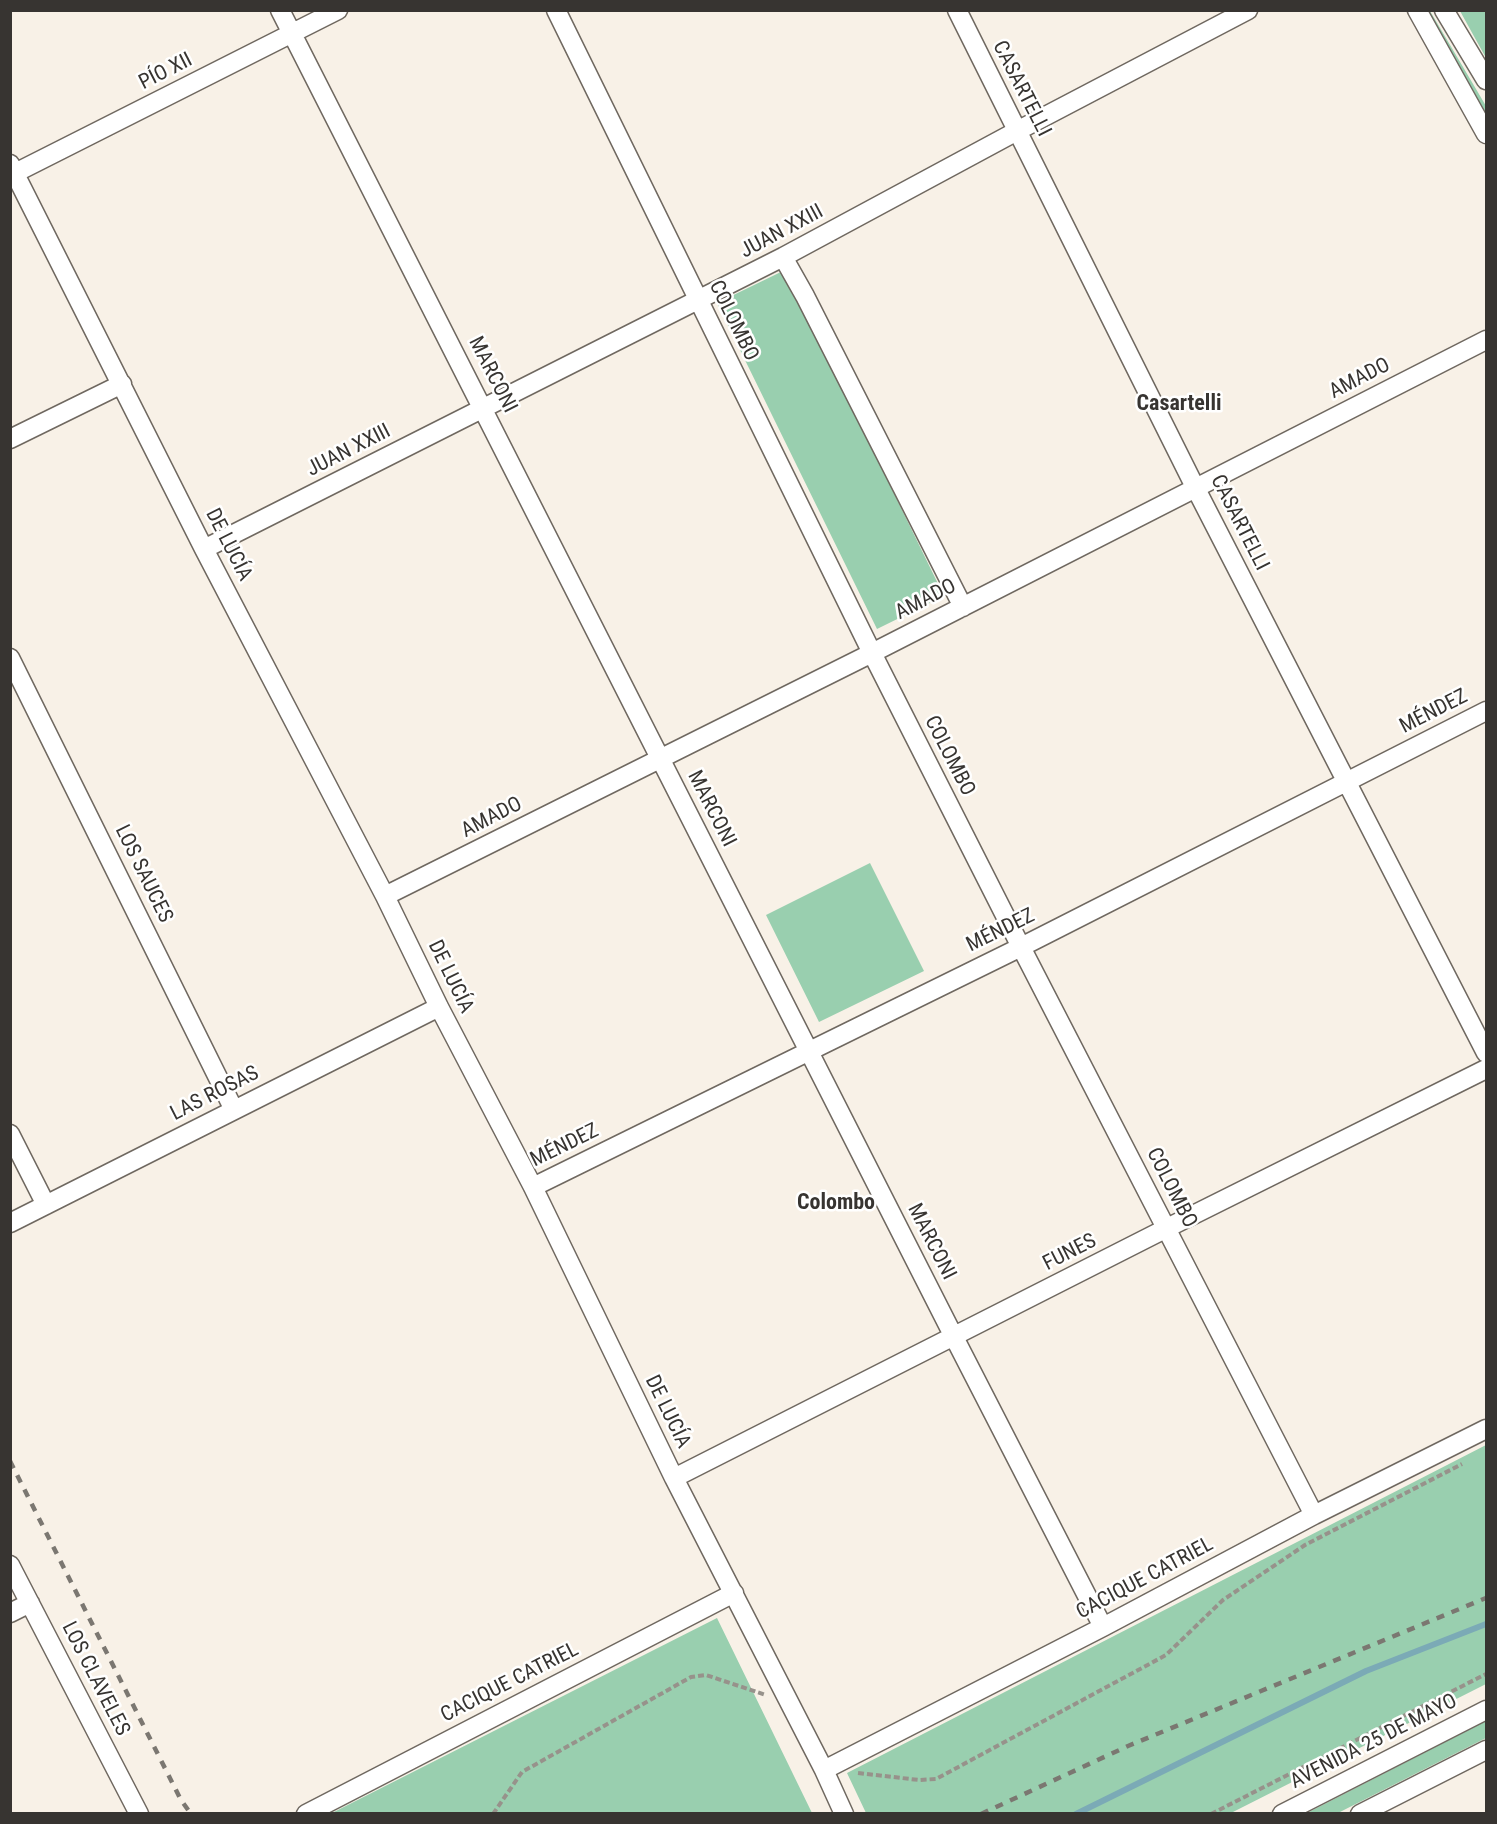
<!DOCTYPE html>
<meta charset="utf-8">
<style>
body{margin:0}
#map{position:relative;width:1497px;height:1824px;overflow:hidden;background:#f8f1e7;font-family:"Roboto Condensed",sans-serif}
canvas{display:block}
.frame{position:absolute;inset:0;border:12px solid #373431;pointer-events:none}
</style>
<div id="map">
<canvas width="1497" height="1824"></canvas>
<div class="frame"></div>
</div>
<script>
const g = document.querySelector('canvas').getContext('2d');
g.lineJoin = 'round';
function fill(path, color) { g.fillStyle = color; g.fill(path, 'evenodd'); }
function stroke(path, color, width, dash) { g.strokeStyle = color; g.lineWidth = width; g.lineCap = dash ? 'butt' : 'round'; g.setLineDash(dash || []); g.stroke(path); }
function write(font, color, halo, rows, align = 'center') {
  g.font = font + ' "Roboto Condensed",sans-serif'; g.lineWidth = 5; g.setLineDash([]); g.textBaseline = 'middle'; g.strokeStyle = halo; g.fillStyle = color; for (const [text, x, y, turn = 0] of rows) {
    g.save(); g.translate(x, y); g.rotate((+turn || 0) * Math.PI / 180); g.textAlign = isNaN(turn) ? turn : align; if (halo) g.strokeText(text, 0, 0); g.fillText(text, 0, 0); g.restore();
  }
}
fill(new Path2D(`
 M1424,11H1430L1486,106V121Z
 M1460,11H1486V58Z
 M785,270L944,596L877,629L717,303Z
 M870,863L924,971L819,1022L766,915Z
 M1486,1445V1684L1231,1813H866L847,1773Z
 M717,1618L812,1813H332Z
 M1486,1721V1738L1338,1813H1307Z`), '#99cfaf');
stroke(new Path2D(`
 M1076,1814L1366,1671L1486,1624`), '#7baab6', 6);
const minor = new Path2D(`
 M280,10L954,1337L1103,1627
 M556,10L872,653L1021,947L1314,1515
 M957,10L1195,487L1486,1053
 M1417,10L1486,134
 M1444,10L1486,80
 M10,164L204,549L385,896L439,1007L533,1187L674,1478L824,1770L844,1814
 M15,173L338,10
 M783,257L805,296L963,607
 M10,439L122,384
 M204,549L783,257L1017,131L1248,10
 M10,658L234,1110
 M385,896L872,653L1486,340
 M10,1134L46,1205
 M533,1187L1021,947L1486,711
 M10,1223L439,1007
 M674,1478L1167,1228L1486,1069
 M10,1565L139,1814
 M10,1613L30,1603
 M824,1770L1103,1627L1314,1515L1486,1429
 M306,1814L734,1593
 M1282,1814L1486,1710
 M1360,1814L1486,1750`);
stroke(minor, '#6f6860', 21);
stroke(new Path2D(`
 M858,1773L919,1780L936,1779L1166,1655L1223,1600L1305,1545L1462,1464
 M493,1814L522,1772L691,1677L706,1675L766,1695
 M1211,1814L1486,1674`), '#97928b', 4, [6, 3]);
stroke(minor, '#fff', 18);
stroke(new Path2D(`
 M10,1461L181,1800L191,1814
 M981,1814L1128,1746L1486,1598`), '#7b7771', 4.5, [8, 8]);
write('21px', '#373431', '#fff', [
 ["PÍO XII",166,72,-27],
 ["CASARTELLI",1021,89,63],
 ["JUAN XXIII",782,232,-28],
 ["COLOMBO",733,321,64],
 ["MARCONI",492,375,63],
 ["AMADO",1360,379,-27],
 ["JUAN XXIII",349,451,-27],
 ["CASARTELLI",1239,523,63],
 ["DE LUCÍA",228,545,63],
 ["AMADO",926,600,-27],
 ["MÉNDEZ",1434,712,-27],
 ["COLOMBO",949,756,63],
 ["MARCONI",711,809,63],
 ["AMADO",492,818,-27],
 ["LOS SAUCES",143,874,64],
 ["MÉNDEZ",1001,931,-26],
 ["DE LUCÍA",450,977,64],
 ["LAS ROSAS",215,1094,-27],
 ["MÉNDEZ",565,1146,-26],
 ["COLOMBO",1171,1188,63],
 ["MARCONI",931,1242,63],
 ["FUNES",1070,1253,-27],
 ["DE LUCÍA",667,1412,64],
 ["CACIQUE CATRIEL",1145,1579,-28],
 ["LOS CLAVELES",95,1679,63],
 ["CACIQUE CATRIEL",510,1683,-27],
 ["AVENIDA 25 DE MAYO",1374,1742,-27]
]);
write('bold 22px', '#373431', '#fff', [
 ["Casartelli",1179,404],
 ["Colombo",836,1203]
]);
</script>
